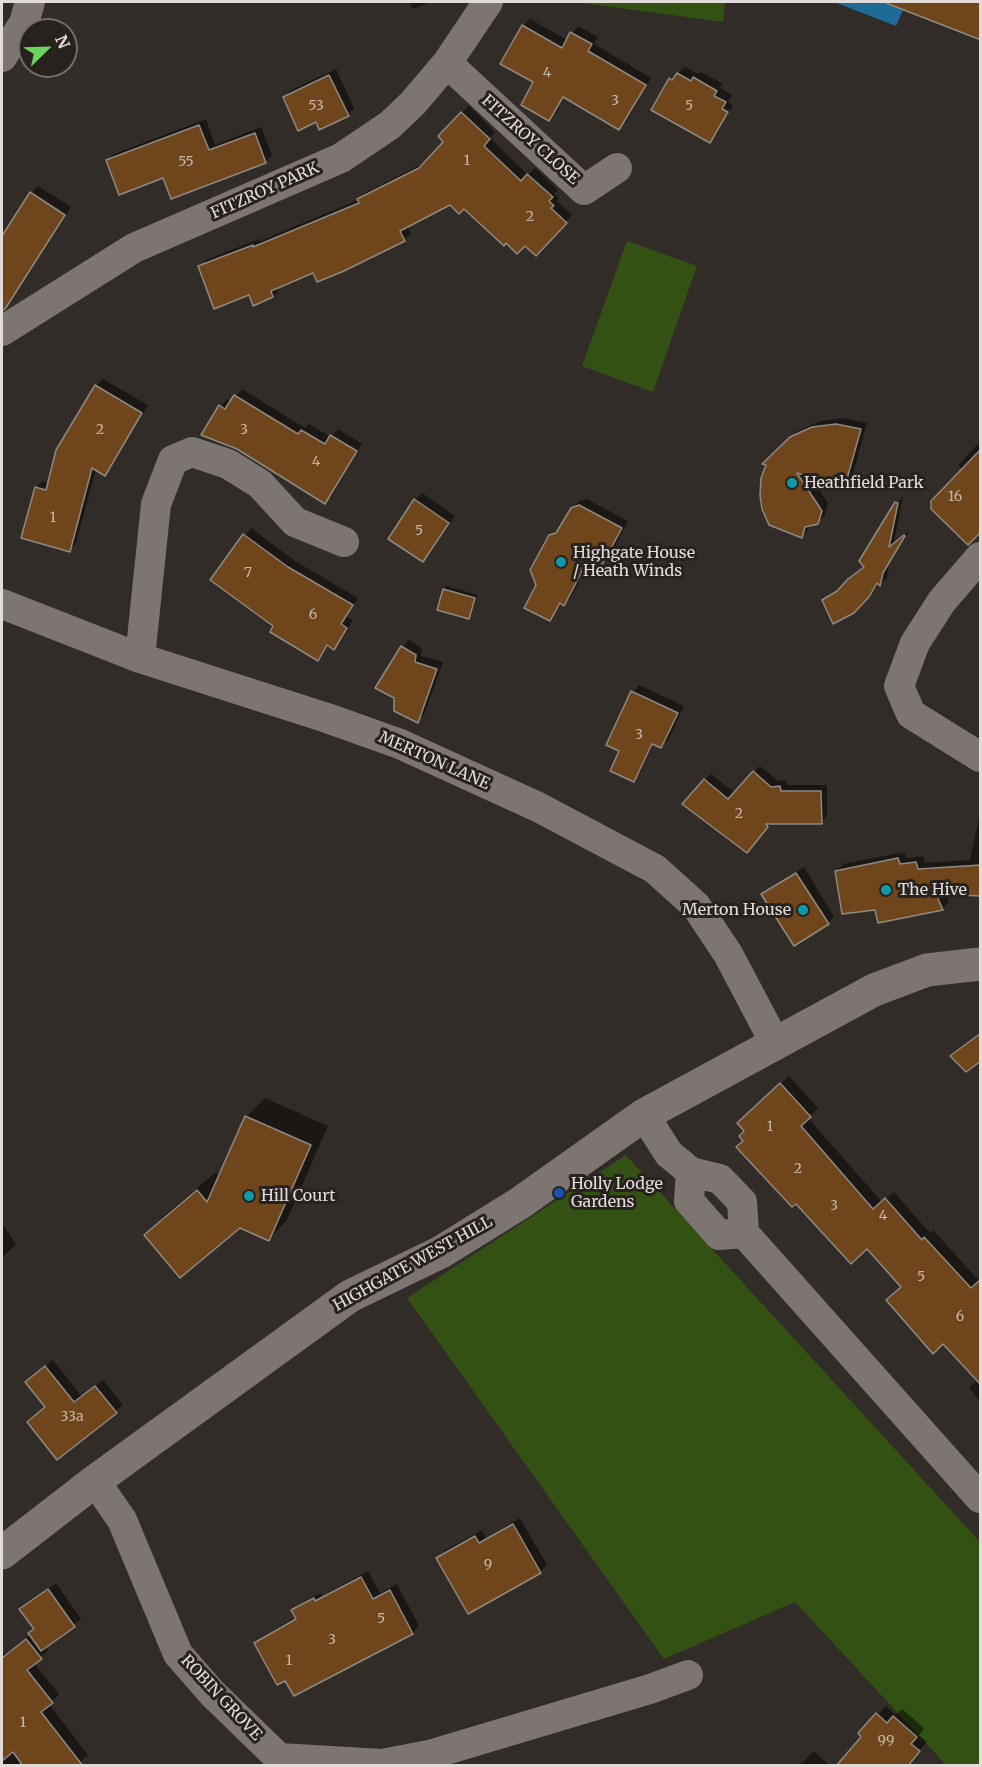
<!DOCTYPE html>
<style>
body{margin:0}
#map{position:relative;width:982px;height:1767px;overflow:hidden;background:#322c29;font-family:Merriweather,serif}
canvas{display:block}
.frame{position:absolute;inset:0;border:3px solid #e1dcda;pointer-events:none}
.north{position:absolute;left:18px;top:18px;width:60px;height:60px;box-sizing:border-box;background:#28221f;border:2px solid #726c6a;border-radius:50%;rotate:67deg;font-size:16px;font-weight:700;line-height:24px;text-align:center;color:#e1dcda}
.north::after{content:'';display:block;margin:auto;width:21px;height:27px;background:#70d35f;clip-path:polygon(50% 0,100% 100%,50% 72%,0 100%)}
</style>
<div id="map">
<canvas width="982" height="1767"></canvas>
<div class="frame"></div>
<div class="north">N</div>
</div>
<script>
const g = document.querySelector('canvas').getContext('2d');
g.lineJoin = 'round';
function fill(path, color) { g.fillStyle = color; g.fill(path, 'evenodd'); }
function stroke(path, color, width, dash) { g.strokeStyle = color; g.lineWidth = width; g.lineCap = dash ? 'butt' : 'round'; g.setLineDash(dash || []); g.stroke(path); }
function write(font, color, halo, rows, align = 'center') {
  g.font = font + ' Merriweather,serif'; g.lineWidth = 6; g.setLineDash([]); g.textBaseline = 'middle'; g.strokeStyle = halo; g.fillStyle = color; for (const [text, x, y, turn = 0] of rows) {
    g.save(); g.translate(x, y); g.rotate((+turn || 0) * Math.PI / 180); g.textAlign = isNaN(turn) ? turn : align; if (halo) g.strokeText(text, 0, 0); g.fillText(text, 0, 0); g.restore();
  }
}
fill(new Path2D(`
 M575,2H725L723,22Z
 M627,241L697,266L653,392L582,366Z
 M626,1155L980,1542V1765H946L795,1602L664,1659L407,1298Z`), '#325113');
fill(new Path2D(`
 M834,2H881L903,10L896,26Z`), '#1e6b97');
fill(new Path2D(`
 M409,2H430L413,9Z
 M919,2H980V39L914,12Z
 M530,19L567,40L578,26L598,37L594,44L651,78L626,122L619,128L565,96L556,113L549,119L536,82L523,26Z
 M685,67L698,74L701,72L723,84L720,88L732,95L728,102L733,105L717,134L710,141L670,79Z
 M336,69L354,108L348,114L317,120L284,97L291,90Z
 M469,106L495,132L490,138L528,175L535,168L558,190L554,194L559,198L557,201L572,215L536,254L525,244L464,207L450,204L407,226L411,233L404,240L314,272L278,286L279,290L273,296L250,293L199,267L206,260L259,239L260,241L358,200L365,193L426,162L445,142L440,136Z
 M206,119L215,145L261,127L272,155L265,162L164,176L107,161L114,154Z
 M38,186L71,207L13,298L6,304L2,301V239L31,193Z
 M103,379L148,405L111,467L104,474L96,469L76,543L69,550L36,487L43,481L49,482L58,451L96,386Z
 M242,389L305,428L309,424L331,437L338,429L362,444L332,496L325,502L238,448L204,434L221,406L227,399L231,402Z
 M843,418L867,423L852,477L845,484L809,474L828,503L825,515L818,522L809,524L808,530L801,536L768,464L765,463L798,431L820,421Z
 M980,442V530L968,543L929,505L963,470L958,465Z
 M422,493L455,516L430,554L423,560L415,500Z
 M903,496L894,543L910,530L889,565L887,578L880,584L879,583L853,612L824,600L830,594L844,586L865,566L897,503Z
 M587,499L628,521L609,557L602,563L591,558L571,597L564,604L562,603L550,620L538,585L550,536L561,528L572,509L579,501Z
 M251,528L295,561L358,598L347,617L353,620L341,641L334,648L329,644L318,659L212,580Z
 M447,586L477,595L471,614L468,617L444,589Z
 M409,640L422,648L421,656L443,662L424,715L417,721L396,698L377,687L402,647Z
 M639,685L684,706L668,740L661,746L654,743L640,773L633,780L621,751L633,692Z
 M760,766L778,781L786,780L787,785H827V816L821,822L771,823L753,845L705,780L711,774L735,793Z
 M980,812V894L945,893L949,902L942,909L876,908L836,871L843,864L905,852L906,858L923,856L925,863L970,860Z
 M804,867L834,917L828,923L763,895L770,888Z
 M789,1076L818,1108L808,1118L882,1202L894,1192L930,1233L933,1230L980,1282V1401L969,1388L978,1380L944,1342L902,1286L868,1247L745,1141L747,1115Z
 M265,1098L328,1126L287,1220L269,1239L240,1226L146,1235L164,1216L216,1172L220,1177L246,1117Z
 M2,1223L16,1244L2,1258Z
 M53,1360L82,1397L103,1380L123,1405L57,1458L29,1422L47,1406L34,1375Z
 M520,1518L547,1565L540,1572L438,1558L444,1551L482,1530L486,1538Z
 M368,1571L380,1593L397,1584L419,1626L413,1633L286,1679L256,1643L262,1637L296,1617L293,1611L300,1604L321,1593L322,1596Z
 M56,1583L81,1619L45,1646L48,1650L34,1663L59,1694L49,1704L88,1755L77,1765L4,1766L2,1761V1650L5,1655L31,1634L35,1629L21,1609Z
 M886,1706L896,1715L902,1709L924,1728L919,1735L927,1742L906,1766L860,1733Z
 M814,1751L830,1766H799Z`), '#0007');
const building = new Path2D(`
 M887,2H981V40L886,3Z
 M522,25L562,48L570,32L592,44L588,51L646,85L619,130L563,97L549,121L521,105L533,82L500,64Z
 M677,73L691,81L693,77L717,91L714,96L726,102L722,109L728,112L710,143L651,110L669,78L672,80Z
 M329,75L349,116L319,130L316,122L298,131L283,97Z
 M461,112L490,139L484,146L521,181L527,174L553,197L549,201L554,206L551,208L567,223L536,256L525,246L517,254L506,243L504,246L464,209L459,214L450,205L400,231L405,241L344,271L317,282L313,273L271,291L273,297L253,306L249,295L214,309L198,266L253,245V247L359,203L357,199L419,168L443,142L438,136Z
 M199,125L209,150L255,133L266,163L171,199L163,178L119,195L106,160Z
 M30,192L65,215L5,309L2,311V236Z
 M95,385L142,413L105,476L92,468L70,552L21,538L35,487L46,490L56,450Z
 M234,395L298,434L301,430L325,444L330,435L357,451L325,504L237,449L201,435L219,405L225,409Z
 M836,424L861,429L845,486L797,473L822,511L818,524L805,527L802,538L769,525L762,509L760,495L761,478L766,465L762,464L790,437L812,427Z
 M981,449V532L968,545L931,509V501Z
 M414,499L449,523L423,562L388,539Z
 M895,502L898,503L889,547L904,535L905,536L883,573L880,586L877,583L869,597L854,613L833,624L822,600L837,591L848,579L864,567L859,561Z
 M579,505L622,528L602,565L589,558L564,606L560,603L550,621L524,608L536,585L530,570L549,535L556,533L571,508Z
 M243,534L288,567L353,605L341,624L347,628L334,650L327,645L318,661L270,632L273,626L210,580Z
 M443,589L475,598L469,619L437,610Z
 M401,646L416,655L415,662L437,669L418,723L394,711V698L375,688Z
 M631,691L678,713L661,748L652,744L634,782L610,771L619,751L606,745Z
 M753,771L771,787L780,786L781,791H821L822,824H766L768,827L747,853L682,804L704,779L728,799Z
 M898,858L900,864L916,862L918,869L981,865V896L936,894L943,910L878,923L875,910L842,914L835,871Z
 M796,873L829,924L794,946L761,894Z
 M981,1033V1061L966,1072L950,1056Z
 M780,1083L811,1117L801,1126L873,1209L885,1198L922,1240L924,1237L971,1288L981,1279V1385L943,1344L933,1354L886,1300L901,1287L867,1249L851,1264L796,1204L792,1207L736,1147L743,1141L739,1136L744,1131L737,1123Z
 M245,1116L311,1145L269,1241L240,1228L180,1278L144,1235L197,1190L207,1202Z
 M45,1366L74,1402L95,1386L117,1413L57,1460L27,1422L45,1407L25,1382Z
 M513,1524L541,1573L468,1614L436,1558L475,1536L479,1543Z
 M361,1577L373,1599L390,1590L413,1634L294,1696L285,1681L277,1685L254,1643L296,1619L291,1610L314,1598L315,1601Z
 M48,1589L75,1627L41,1651L28,1633L34,1629L19,1609Z
 M26,1639L42,1659L27,1670L53,1703L41,1712L83,1766H23L13,1752L2,1761V1658Z
 M876,1713L887,1723L893,1716L917,1737L911,1744L920,1751L908,1766H836L861,1737L858,1733Z`);
fill(building, '#6f461b');
stroke(building, '#8f8983', 1.5);
stroke(new Path2D(`
 M2,57L24,23L30,2
 M447,63L584,190L617,168
 M2,331L134,248L341,158L390,125L413,103L447,63L488,2
 M980,557L942,601L915,643L899,686L911,714L980,757
 M2,604L140,658L327,718L400,744L538,807L655,869L696,906L728,954L775,1043
 M140,658L156,504L173,460L192,452L228,464L260,484L295,522L344,542
 M644,1115L669,1154L691,1172L720,1179L742,1202L744,1233L980,1498
 M691,1172L689,1201L719,1235L744,1233
 M95,1481L122,1520L178,1654L212,1693L279,1758L382,1764L429,1755L650,1689L688,1675`), '#7c7571', 30);
stroke(new Path2D(`
 M2,1553L95,1481L350,1296L441,1252L520,1203L644,1115L874,990L927,970L980,964`), '#7c7571', 33);
for (const [x, y, r, color] of [
 [792,483,6,"#0f9aa8"],
 [561,562,6,"#0f9aa8"],
 [886,890,6,"#0f9aa8"],
 [803,910,6,"#0f9aa8"],
 [559,1193,6,"#1a4fb4"],
 [249,1196,6,"#0f9aa8"]
]) { const dot = new Path2D(); dot.arc(x, y, r, 0, 2 * Math.PI); g.fillStyle = color; g.fill(dot); stroke(dot, '#28221f', 2); }
write('14px', '#c4b6aa', null, [
 ["4",547,73],
 ["3",615,101],
 ["53",316,106],
 ["5",689,106],
 ["1",467,161],
 ["55",186,162],
 ["2",530,217],
 ["2",100,430],
 ["3",244,430],
 ["4",316,462],
 ["16",955,497],
 ["1",53,518],
 ["5",419,531],
 ["7",248,573],
 ["6",313,615],
 ["3",639,735],
 ["2",739,814],
 ["1",770,1127],
 ["2",798,1169],
 ["3",834,1206],
 ["4",883,1216],
 ["5",921,1277],
 ["6",960,1317],
 ["33a",72,1417],
 ["9",488,1565],
 ["5",381,1619],
 ["3",332,1640],
 ["1",289,1661],
 ["1",23,1723],
 ["99",886,1741]
]);
write('16px', '#e1dcda', '#28221f', [
 ["FITZROY CLOSE",530,140,42],
 ["FITZROY PARK",265,191,-24],
 ["MERTON LANE",434,761,24],
 ["HIGHGATE WEST HILL",413,1264,-29],
 ["ROBIN GROVE",221,1698,47]
]);
write('16px', '#e1dcda', '#28221f', [
 ["Heathfield Park",804,483],
 ["Highgate House",573,553],
 ["/ Heath Winds",573,571],
 ["The Hive",898,890],
 ["Merton House",791,910,"right"],
 ["Holly Lodge",571,1184],
 ["Gardens",571,1202],
 ["Hill Court",261,1196]
], 'left');
</script>
